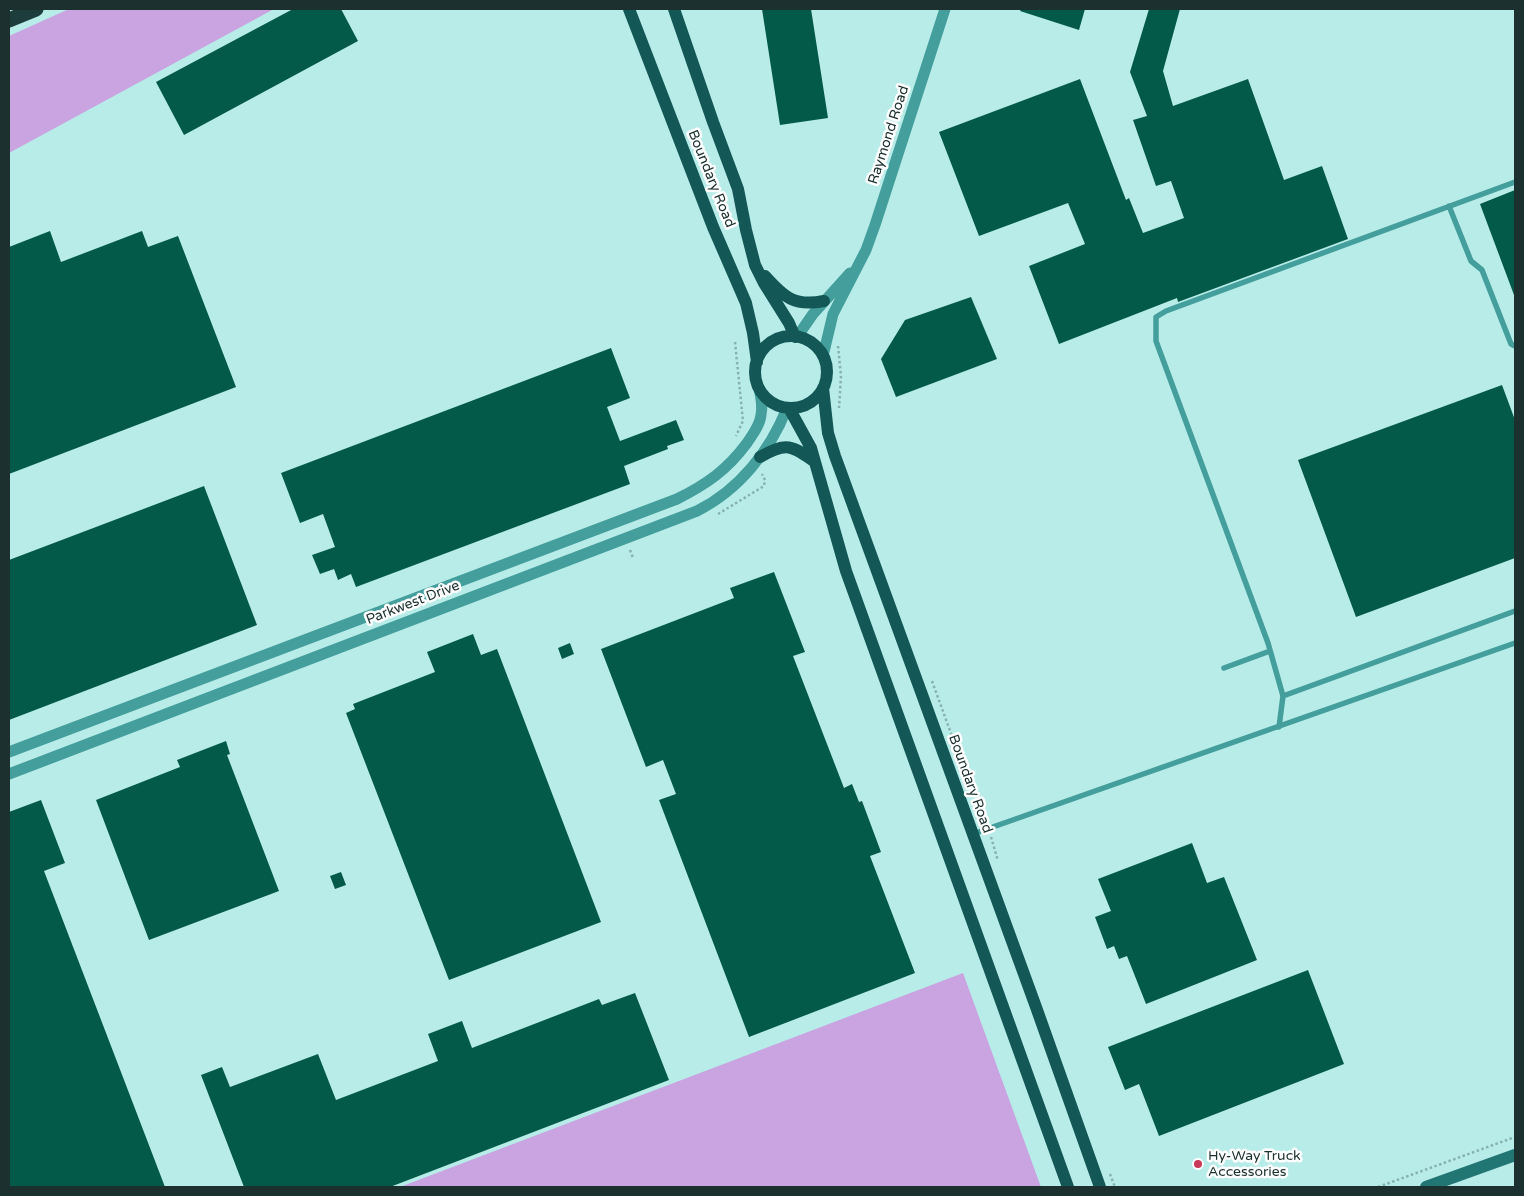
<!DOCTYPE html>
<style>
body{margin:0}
#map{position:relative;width:1524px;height:1196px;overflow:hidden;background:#b8ece9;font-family:"Varela Round",sans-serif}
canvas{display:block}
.frame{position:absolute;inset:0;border:10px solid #1b302f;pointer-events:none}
</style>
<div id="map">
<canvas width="1524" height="1196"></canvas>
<div class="frame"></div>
</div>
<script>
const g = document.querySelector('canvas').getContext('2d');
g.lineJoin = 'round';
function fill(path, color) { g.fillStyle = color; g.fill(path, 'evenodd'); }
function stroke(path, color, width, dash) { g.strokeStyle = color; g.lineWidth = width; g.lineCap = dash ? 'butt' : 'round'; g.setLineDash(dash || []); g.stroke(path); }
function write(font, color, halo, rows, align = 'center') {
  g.font = font + ' "Varela Round",sans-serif'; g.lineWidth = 5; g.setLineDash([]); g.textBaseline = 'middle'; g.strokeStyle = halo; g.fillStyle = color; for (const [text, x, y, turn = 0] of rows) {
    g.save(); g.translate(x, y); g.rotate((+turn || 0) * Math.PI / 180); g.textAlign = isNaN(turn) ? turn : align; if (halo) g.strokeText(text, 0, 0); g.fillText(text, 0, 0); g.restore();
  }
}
fill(new Path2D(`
 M69,9H274L9,153V36Z
 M963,973L1041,1187H400Z`), '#c9a4e0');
fill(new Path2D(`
 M293,9H341L358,41L184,135L156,82Z
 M762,9H811L828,118L780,125Z
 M1021,9H1085L1079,30L1020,11Z
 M1149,9H1180L1163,71L1173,106L1248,79L1284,180L1322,166L1348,239L1178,302L1177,298L1059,344L1029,266L1085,244L1068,203L979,236L939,132L1080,79L1126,200L1129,198L1143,233L1184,218L1171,181L1156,186L1133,120L1147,116L1130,72Z
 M1515,190V294L1514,295L1480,204Z
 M50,231L61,262L142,231L148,247L178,236L236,387L9,474V247Z
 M971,297L997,359L896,397L881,359L905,320Z
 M611,348L630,398L607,407L620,441L676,420L684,440L667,446L668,449L624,466L630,484L356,587L351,574L338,580L334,569L320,574L312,555L335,547L323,514L300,523L281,473Z
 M1502,385L1515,420V558L1356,617L1298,460Z
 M204,486L257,625L9,720V560Z
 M774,572L805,652L793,656L844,788L852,784L859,802L862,801L881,852L870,856L915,973L749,1037L659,800L676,794L663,760L646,767L601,649L734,598L730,588Z
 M473,634L481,655L497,649L601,922L449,980L346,713L355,709L353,704L435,672L427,652Z
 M570,643L574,654L562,659L558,648Z
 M226,741L230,754L227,755L279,891L149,940L96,800L180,767L177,760Z
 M41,800L65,863L44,871L165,1187H9V812Z
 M1192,843L1207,883L1224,877L1257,960L1146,1004L1127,956L1119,959L1114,946L1107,949L1095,917L1111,911L1098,879Z
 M341,872L346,885L335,889L330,876Z
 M1308,970L1344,1064L1159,1136L1139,1084L1125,1090L1108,1047Z
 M635,993L669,1080L390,1187H244L201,1075L222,1067L230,1087L318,1054L336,1100L438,1061L428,1034L462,1021L472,1048L599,999L602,1005Z`), '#045a48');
stroke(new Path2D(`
 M735,342L743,421L736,436
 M838,346L841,376L839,408
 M718,514L764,486L765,480L762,474
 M630,550L633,558
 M932,681L961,761
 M967,777L979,796L986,820
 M991,837L998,861
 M1110,1174L1115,1187
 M1378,1187L1515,1137`), '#87b2af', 2.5, [2.5, 2.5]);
stroke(new Path2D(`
 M1449,206L1471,261L1482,270L1511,344L1515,346
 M1224,668L1270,651
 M1283,696L1515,611
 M1279,727L1283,696L1268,643L1156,341V317L1166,311L1515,182
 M973,834L1515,643`), '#449f9c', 5.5);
stroke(new Path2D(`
 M797,337L813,314L850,273
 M823,356L833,314L866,250L875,225L945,9
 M9,752L677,499C707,484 727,470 747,443C753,434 760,425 761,415C763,406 761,397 759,388
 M9,774L697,511C739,490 770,451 787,408`), '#449f9c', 11);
stroke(new Path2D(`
 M1426,1187L1515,1155`), '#217674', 12);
stroke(new Path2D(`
 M629,9L713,227L746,303L753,333L757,362
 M674,9L713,122L738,189L746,230L755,265L764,283L789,323L795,337
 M765,276C784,297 794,307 824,301
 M755 372a36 36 0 1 1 72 0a36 36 0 1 1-72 0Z
 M823,388L828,433L835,456L1036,1007L1100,1187
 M789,408L811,448L846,571L1068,1187
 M760,457C786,442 792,445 815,462`), '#135856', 12);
stroke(new Path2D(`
 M9,20L36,9`), '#1c3d3c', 15);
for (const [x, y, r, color] of [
 [1198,1164,5,"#c93959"]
]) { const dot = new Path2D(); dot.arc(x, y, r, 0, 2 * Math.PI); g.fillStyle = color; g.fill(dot); stroke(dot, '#fff', 2); }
write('14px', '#1b302f', '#fff', [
 ["Raymond Road",889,135,-72],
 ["Boundary Road",711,179,68],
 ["Parkwest Drive",413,603,-21],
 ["Boundary Road",970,784,70]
]);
write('14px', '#1b302f', '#fff', [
 ["Hy-Way Truck",1208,1156],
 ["Accessories",1208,1172]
], 'left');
</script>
